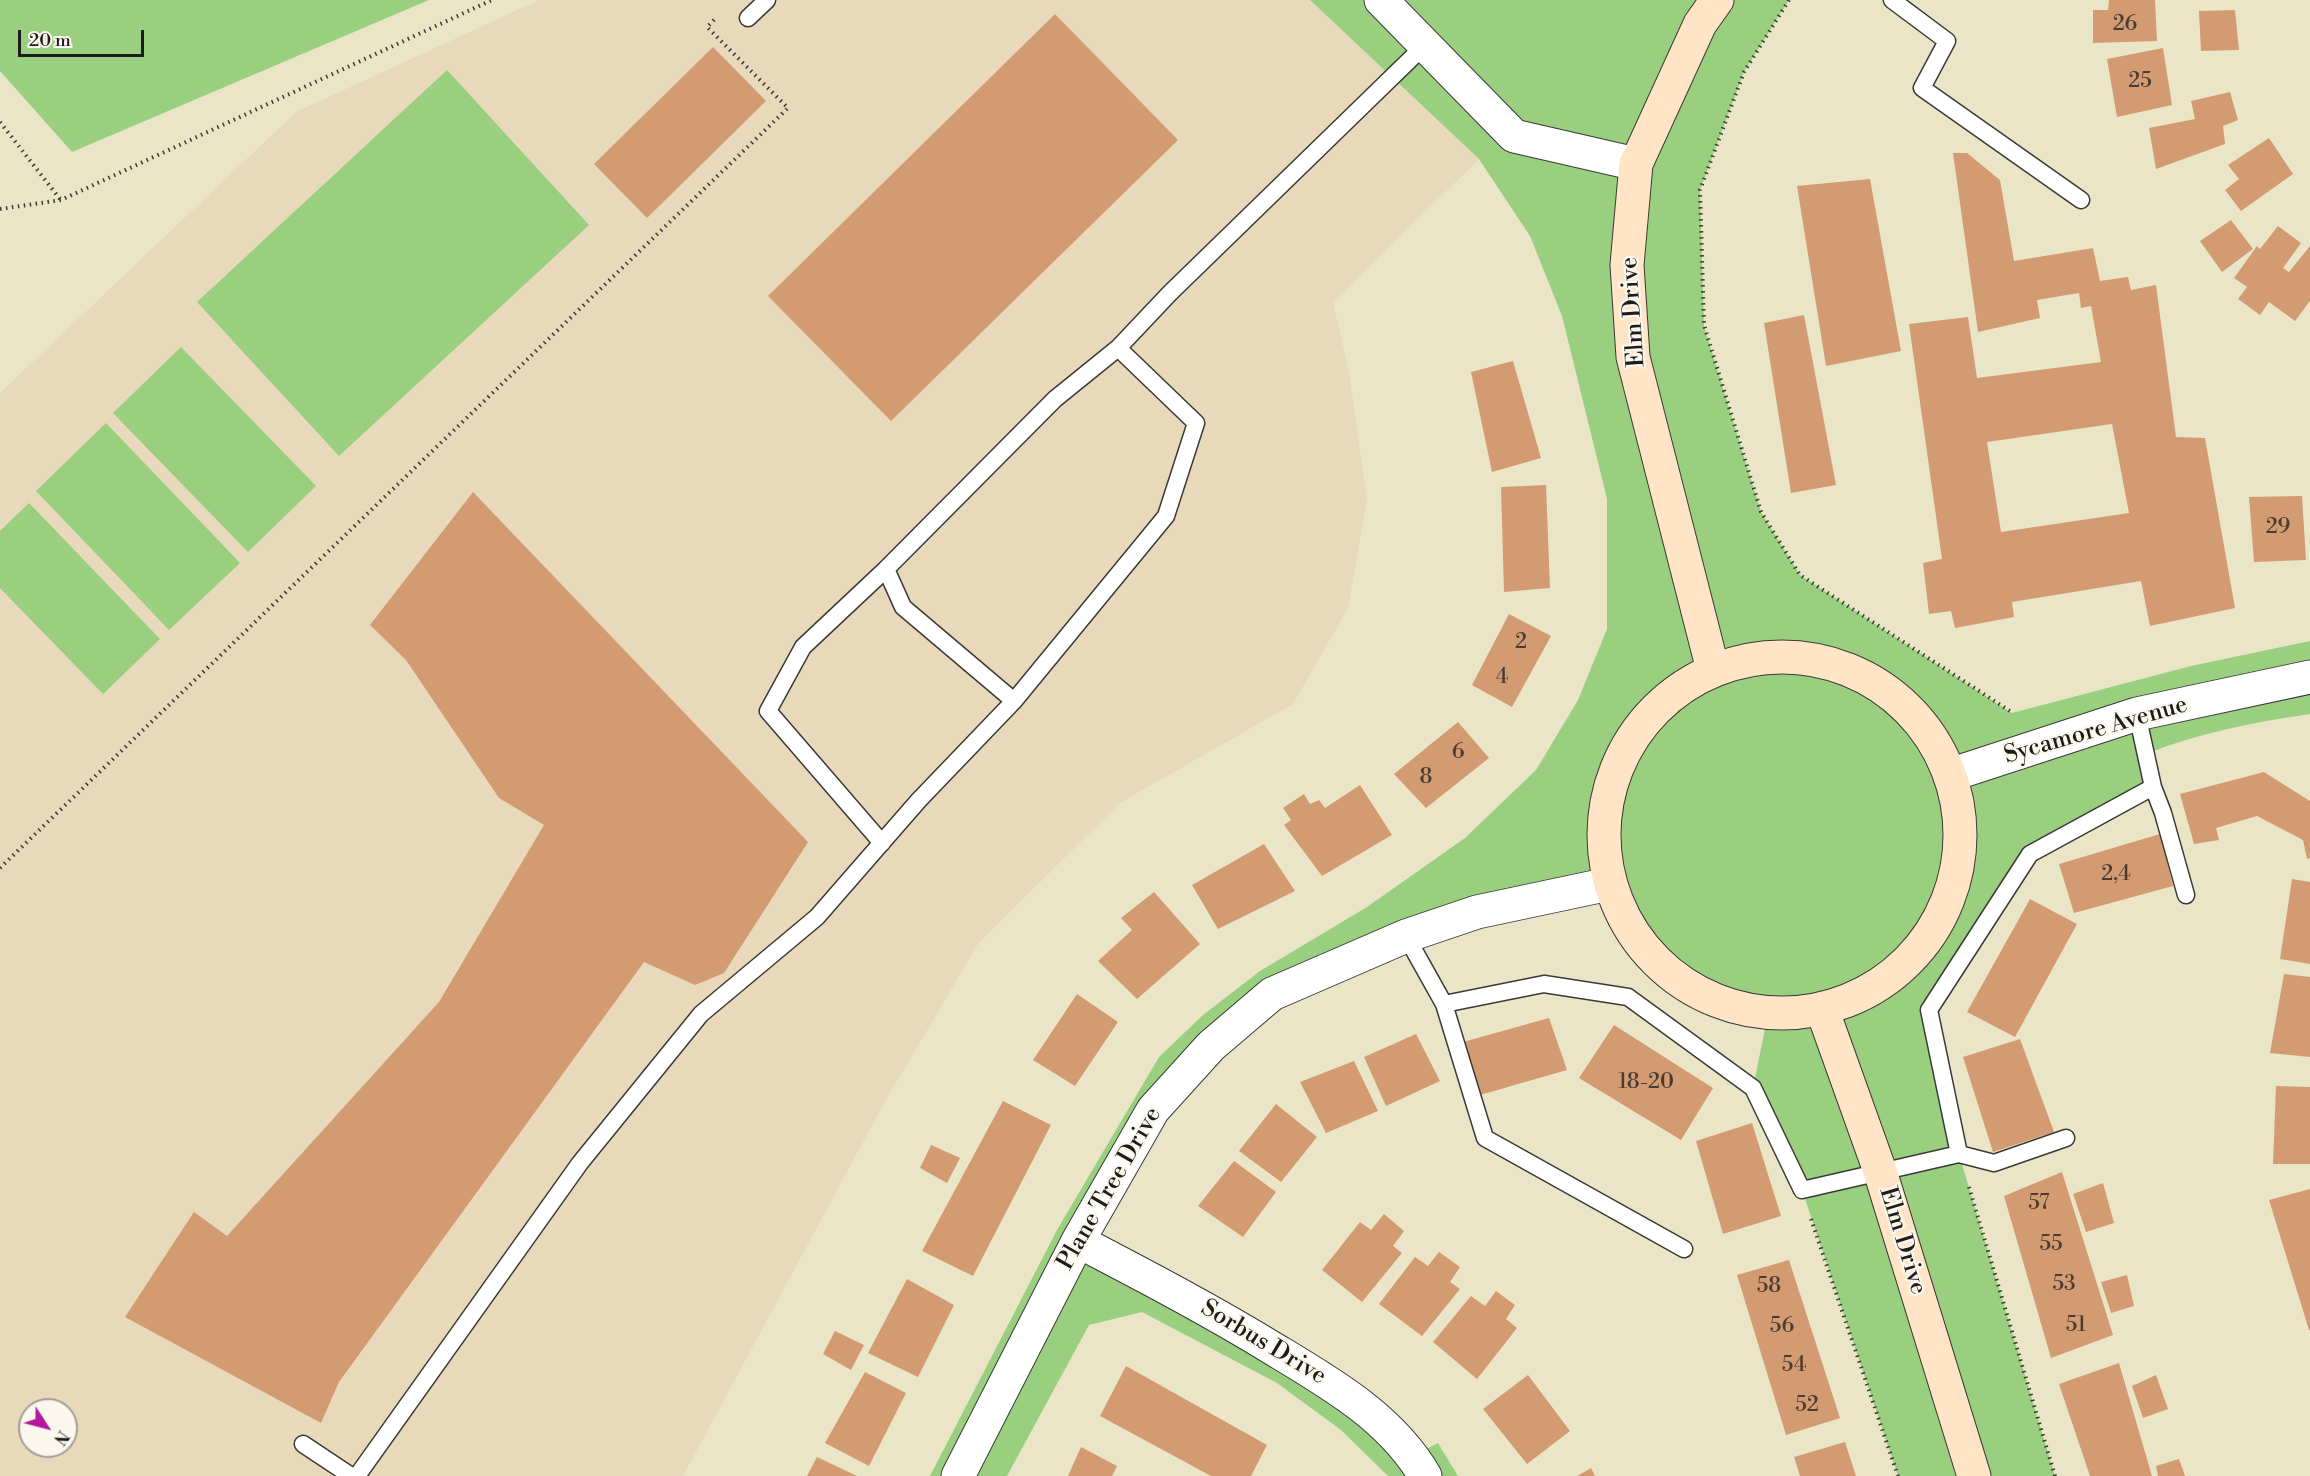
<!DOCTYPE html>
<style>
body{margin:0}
#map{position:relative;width:2310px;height:1476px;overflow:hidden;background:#ebe5c7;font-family:"Libre Bodoni",serif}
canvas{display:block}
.north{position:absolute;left:18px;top:1398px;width:60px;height:60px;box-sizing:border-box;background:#fbf7ec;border:2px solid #a29f99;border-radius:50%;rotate:126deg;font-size:16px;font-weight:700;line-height:24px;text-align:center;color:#1c1c1c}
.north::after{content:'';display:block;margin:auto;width:21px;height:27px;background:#b5179e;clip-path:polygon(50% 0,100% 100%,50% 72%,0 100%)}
.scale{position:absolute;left:18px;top:30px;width:126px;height:27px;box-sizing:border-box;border:3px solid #1c1c1c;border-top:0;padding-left:8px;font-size:18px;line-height:21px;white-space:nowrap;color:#1c1c1c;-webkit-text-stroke:4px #fbf7ec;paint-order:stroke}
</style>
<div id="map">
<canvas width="2310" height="1476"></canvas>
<div class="north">N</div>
<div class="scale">20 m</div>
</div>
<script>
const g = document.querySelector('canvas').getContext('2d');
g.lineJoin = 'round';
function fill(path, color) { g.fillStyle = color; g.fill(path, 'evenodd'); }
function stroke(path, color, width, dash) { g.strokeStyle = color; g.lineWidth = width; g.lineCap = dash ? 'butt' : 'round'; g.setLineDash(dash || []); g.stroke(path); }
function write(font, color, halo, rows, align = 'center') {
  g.font = font + ' "Libre Bodoni",serif'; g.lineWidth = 4.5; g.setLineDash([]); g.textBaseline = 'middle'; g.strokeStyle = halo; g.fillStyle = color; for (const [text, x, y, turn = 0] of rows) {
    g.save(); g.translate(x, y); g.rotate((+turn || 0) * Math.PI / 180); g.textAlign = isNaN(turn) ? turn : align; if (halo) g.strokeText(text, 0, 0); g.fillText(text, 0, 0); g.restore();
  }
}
fill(new Path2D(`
 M539,0H1310L1479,159L1333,302L1349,372L1367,500L1348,608L1293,704L1120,803L978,944L883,1105L683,1476H0V393L296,112ZM30,1410H66V1446H30Z`), '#e8d9ba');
fill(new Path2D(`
 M0,0H429L72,152L0,71Z
 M1310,0H1789L1744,72L1700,190L1704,326L1761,512L1800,575L2012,713L2191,666L2310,641V714C2253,722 2199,733 2146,754L2153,787L2030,854L1929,1010L1959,1154L2055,1476H1898L1802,1190L1753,1088L1768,1014L1715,1002L1668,974L1632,934L1609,885L1406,936L1211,1046L1078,1240L1413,1456L1438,1443L1458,1476H1388L1341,1430L1277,1383L1142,1312L1089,1325L1007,1476H930L1057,1230L1159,1057L1203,1015L1260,971L1367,907L1465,838L1536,770L1578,700L1607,629V499L1562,316L1530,236L1479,159Z
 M447,70L589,225L339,456L197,302Z
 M181,347L316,486L248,552L113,413Z
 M106,423L240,563L169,630L36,491Z
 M29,503L160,639L103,694L0,588V531Z`), '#9acf80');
fill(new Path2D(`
 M2109,0H2155L2157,41L2093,43V10H2108Z
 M2235,10L2239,50L2201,51L2199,11Z
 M1055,14L1178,140L891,421L768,296Z
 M713,47L766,101L647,218L594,164Z
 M2163,48L2172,105L2117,117L2107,59Z
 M2230,92L2238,120L2223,126L2225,144L2156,169L2149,128L2195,119L2191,101Z
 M2269,138L2293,174L2241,211L2225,190L2239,179L2228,165Z
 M1953,153H1967L2000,180L2014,261L2093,248L2100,281L2128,277L2131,290L2156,285L2176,437L2205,438L2235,608L2150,626L2141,581L2012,602L2014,617L1955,628L1951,611L1929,614L1923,563L1942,559L1909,324L1968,317L1977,378L2101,362L2091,306L2081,308L2079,293L2037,300L2040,318L1978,332ZM2112,424L2129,513L2001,532L1987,442Z
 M1870,179L1901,351L1826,366L1797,186Z
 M2231,220L2253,249L2222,272L2200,241Z
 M2278,226L2301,243L2283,268L2289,272L2310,246V301L2295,321L2269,302L2260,315L2238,299L2247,287L2234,278L2257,246L2260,249Z
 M1804,315L1836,485L1791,493L1764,323Z
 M1513,361L1541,458L1492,472L1471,372Z
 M1546,485L1550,588L1504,592L1501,487Z
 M473,492L808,842L724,973L695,985L644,962L339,1382L321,1423L125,1317L194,1212L227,1236L439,1002L544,825L499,798L406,660L370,625Z
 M2302,496L2306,560L2254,562L2249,497Z
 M1509,614L1551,636L1512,707L1472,685Z
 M1458,722L1489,758L1426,808L1394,774Z
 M2264,772L2310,801V858L2307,859L2303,840L2257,816L2216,828L2219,840L2194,844L2180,794Z
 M1360,785L1392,835L1322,876L1284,825L1291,820L1283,808L1304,794L1310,804L1319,800L1325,808Z
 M2160,834L2173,886L2074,913L2059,864Z
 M1264,844L1295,891L1218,929L1192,885Z
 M2292,879L2310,882V964L2280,959Z
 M1154,892L1200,944L1137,999L1098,961L1132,930L1121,918Z
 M2030,899L2077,924L2015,1037L1967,1012Z
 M2284,974L2310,977V1057L2270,1053Z
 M1077,994L1118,1022L1075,1086L1033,1060Z
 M1549,1018L1567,1070L1480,1095L1463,1042Z
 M1614,1025L1713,1088L1681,1140L1579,1078Z
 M1416,1034L1440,1081L1386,1106L1364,1057Z
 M2020,1039L2054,1132L1993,1152L1963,1057Z
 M1354,1061L1378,1111L1326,1133L1300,1082Z
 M2276,1086L2310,1087V1164H2273Z
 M1003,1101L1051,1125L973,1276L922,1251Z
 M1276,1104L1317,1137L1281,1182L1239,1151Z
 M1752,1123L1781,1216L1723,1234L1696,1141Z
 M931,1145L960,1158L947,1183L920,1168Z
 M1234,1161L1276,1192L1243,1237L1198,1206Z
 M2062,1172L2113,1335L2051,1358L2004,1196Z
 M2103,1183L2114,1223L2086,1232L2073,1194Z
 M2310,1189V1330H2309L2269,1200Z
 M1384,1214L1404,1231L1393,1246L1402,1253L1362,1302L1322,1270L1360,1222L1371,1230Z
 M1439,1252L1460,1267L1450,1282L1460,1289L1422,1336L1379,1304L1415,1257L1428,1266Z
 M1789,1260L1840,1418L1786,1435L1737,1275Z
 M2127,1275L2134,1306L2111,1313L2101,1282Z
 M907,1279L954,1305L918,1377L868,1353Z
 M1496,1291L1515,1305L1506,1319L1517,1328L1477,1379L1433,1342L1471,1296L1485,1306Z
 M835,1331L864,1345L851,1370L823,1354Z
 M2119,1363L2130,1401L2152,1476H2090L2059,1384Z
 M1126,1366L1267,1445L1251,1476H1211L1100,1416Z
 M865,1372L906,1393L869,1466L825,1443Z
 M1528,1375L1570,1431L1527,1464L1483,1409Z
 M2156,1375L2168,1409L2143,1418L2132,1386Z
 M1845,1442L1856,1476H1800L1794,1457Z
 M1081,1447L1117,1466L1112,1476H1068Z
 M817,1457L857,1476H807Z
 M2179,1459L2185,1476H2158L2156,1466Z
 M1591,1468L1595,1476H1577Z`), '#d39b72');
const lane = new Path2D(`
 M1892,0L1947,41L1922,88L2081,200
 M748,18L767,0
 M1014,701L903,607L886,569L1055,399L1118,348L1170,293L1425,45
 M2153,787L2163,813L2186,895
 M882,843L768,711L803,647L886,569
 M1406,936L1444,1004L1544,984L1628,997L1753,1088L1802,1190L1959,1154L1929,1010L2030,854L2153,787L2137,714
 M1444,1004L1485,1138L1684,1249
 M1959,1154L1994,1163L2066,1138
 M303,1444L351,1476
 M357,1476L580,1163L701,1014L817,917L919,800L1014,701L1166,516L1196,423L1118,348`);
const street = new Path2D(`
 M1381,0L1514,136L1636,164
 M1953,774L2137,714L2310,677
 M1078,1241C1145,1276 1212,1311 1277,1351C1332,1384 1392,1419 1425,1476
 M958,1476L1078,1241L1153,1110L1211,1046L1272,994L1406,936L1477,912L1609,884`);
const secondary = new Path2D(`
 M1604 835a178 178 0 1 1 356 0a178 178 0 1 1-356 0Z
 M1713,670L1633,357L1627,265L1636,164L1700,24L1717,0
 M1822,1009L1880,1171L1974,1476`);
stroke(lane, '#3b3a36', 19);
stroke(street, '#3b3a36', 35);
stroke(secondary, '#3b3a36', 35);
stroke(new Path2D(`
 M1789,0L1744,72L1700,190L1704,325L1761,512L1800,575L2013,713
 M0,122L60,199
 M0,209L61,200L492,0
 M0,868L788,108L707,27L717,17
 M1969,1187L2055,1476
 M1811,1219L1898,1476`), '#3b3a36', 4, [1.5, 4.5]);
stroke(lane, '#fff', 16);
stroke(street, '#fff', 33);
stroke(secondary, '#ffe4c6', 33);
write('21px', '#4a3c32', null, [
 ["26",2125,25],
 ["25",2140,82],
 ["29",2278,528],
 ["2",1521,643],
 ["4",1502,678],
 ["6",1458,753],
 ["8",1426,778],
 ["2,4",2116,875],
 ["18-20",1646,1083],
 ["57",2039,1204],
 ["55",2051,1245],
 ["53",2064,1285],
 ["58",1769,1287],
 ["51",2076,1326],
 ["56",1782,1327],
 ["54",1794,1366],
 ["52",1807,1406]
]);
write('24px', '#1c1c1c', '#fbf7ec', [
 ["Elm Drive",1634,312,-94],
 ["Sycamore Avenue",2096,731,-16],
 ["Plane Tree Drive",1110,1189,-60],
 ["Elm Drive",1902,1241,73],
 ["Sorbus Drive",1263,1343,31]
]);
</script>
